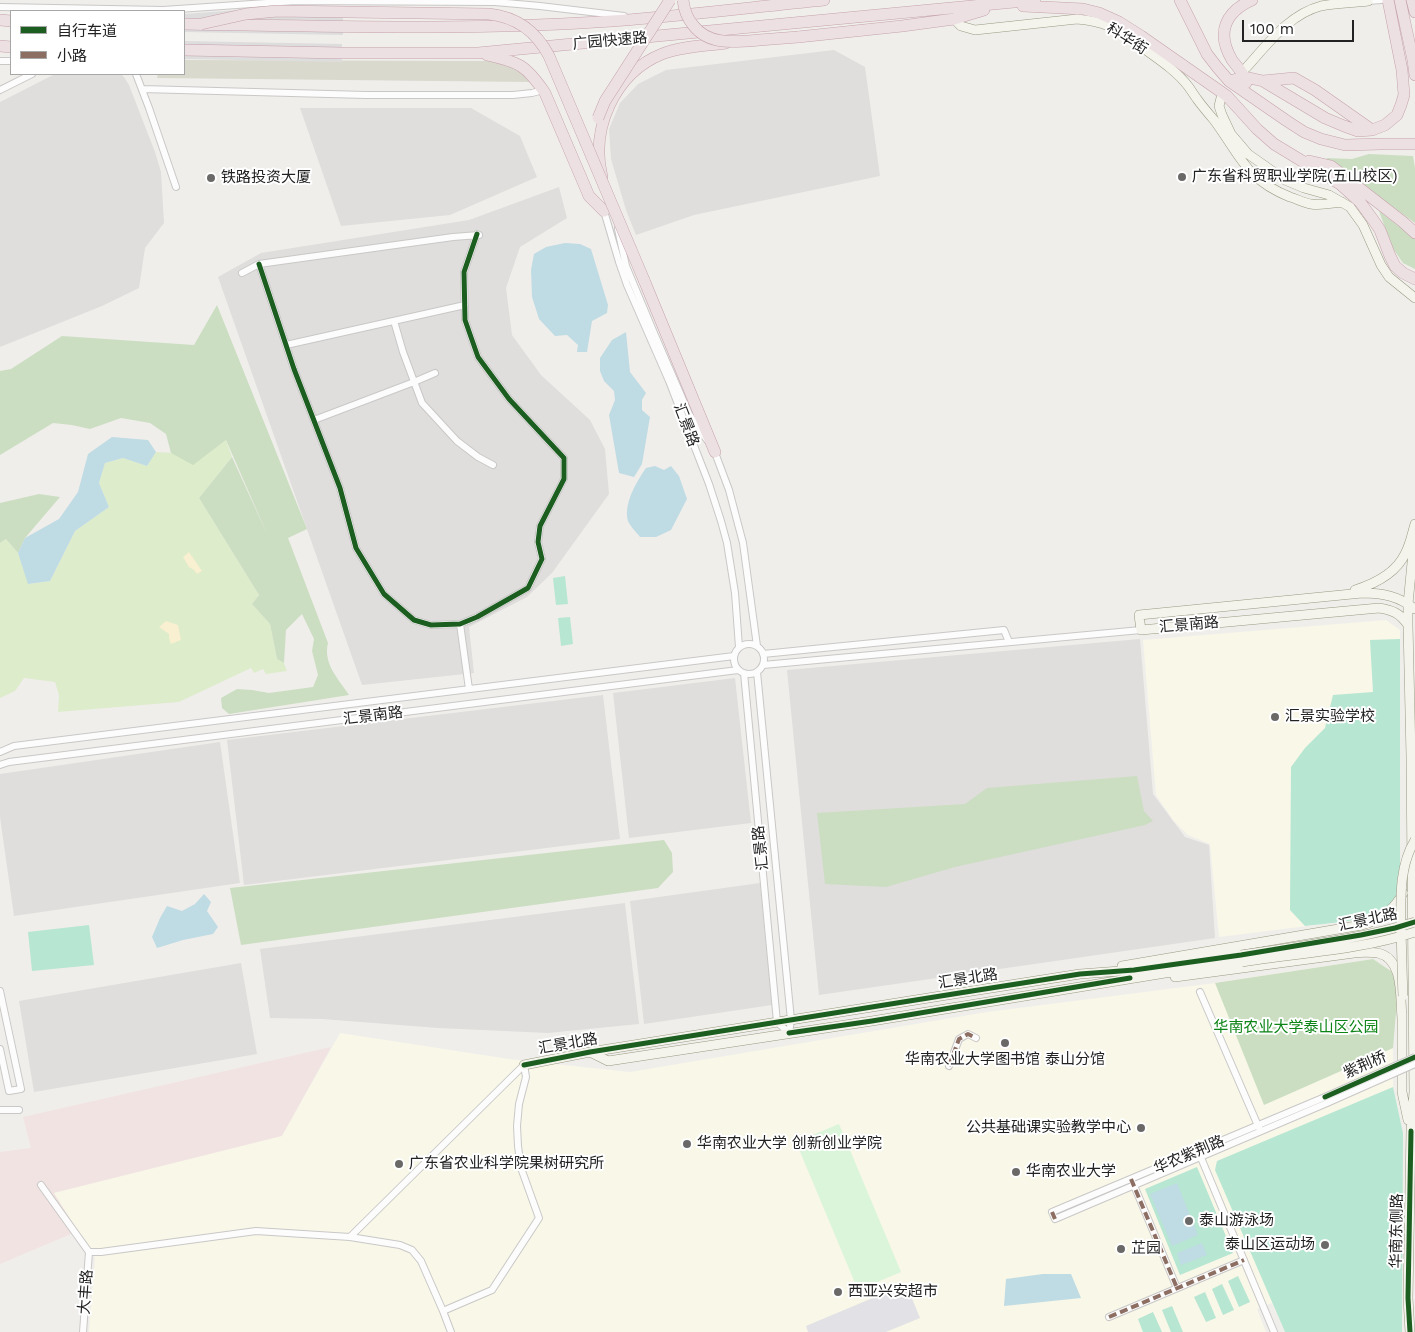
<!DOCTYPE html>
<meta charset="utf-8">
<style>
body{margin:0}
#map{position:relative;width:1415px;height:1332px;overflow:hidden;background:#f0eeeb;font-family:"Work Sans","Noto Sans SC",sans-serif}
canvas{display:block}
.legend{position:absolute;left:10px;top:10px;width:175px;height:65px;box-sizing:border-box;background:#fff;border:1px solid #a7a7a7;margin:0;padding:6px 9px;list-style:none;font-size:15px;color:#222}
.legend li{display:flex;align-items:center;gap:10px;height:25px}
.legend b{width:25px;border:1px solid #a7a7a7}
.scale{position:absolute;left:1242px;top:20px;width:112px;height:22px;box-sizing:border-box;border:2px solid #222;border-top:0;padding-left:6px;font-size:15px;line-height:18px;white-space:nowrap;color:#222;-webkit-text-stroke:4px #fff;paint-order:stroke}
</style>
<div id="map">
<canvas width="1415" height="1332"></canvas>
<ul class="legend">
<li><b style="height:6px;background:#1b5e20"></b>自行车道</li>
<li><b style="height:6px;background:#8d6e63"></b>小路</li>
</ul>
<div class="scale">100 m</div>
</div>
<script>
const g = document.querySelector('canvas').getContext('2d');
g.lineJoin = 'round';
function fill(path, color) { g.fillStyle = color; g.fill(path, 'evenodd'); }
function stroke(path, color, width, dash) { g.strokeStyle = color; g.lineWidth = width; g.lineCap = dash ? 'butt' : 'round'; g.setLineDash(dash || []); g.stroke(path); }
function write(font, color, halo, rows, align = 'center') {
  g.font = font + ' "Work Sans","Noto Sans SC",sans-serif'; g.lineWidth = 4; g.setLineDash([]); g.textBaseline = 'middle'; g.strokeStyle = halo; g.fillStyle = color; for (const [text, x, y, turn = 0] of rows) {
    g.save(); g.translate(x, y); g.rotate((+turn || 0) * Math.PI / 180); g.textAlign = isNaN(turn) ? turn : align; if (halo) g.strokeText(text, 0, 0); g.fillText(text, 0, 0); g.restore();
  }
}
fill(new Path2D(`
 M834,50L865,67L880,176L694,215L636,235L626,210L611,159L609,129L620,103L638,84L666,70Z
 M55,74H121L124,77L129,85L155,152L161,172L164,223L145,248L139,288L102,306L0,347V102Z
 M300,108H471L520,136L537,177L450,215L341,226Z
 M559,187L567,218L520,247L506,288L512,335L541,375L590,420L605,449L609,494L552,573L527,597L469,627L474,673L362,685L218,277L261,253L469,220Z
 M1140,639L1153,794L1185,837L1209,845L1215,938L819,995L787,670Z
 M735,678L751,823L629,838L613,693Z
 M603,695L620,839L244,885L227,740Z
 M220,742L240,883L14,916L0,817V774Z
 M760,883L772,1005L644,1024L630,901Z
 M625,903L639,1024L548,1033L438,1028L322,1019L270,1018L260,949Z
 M241,963L257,1054L34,1092L19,1001Z`), '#dfdedc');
fill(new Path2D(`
 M331,1047L282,1136L54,1193L78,1231L0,1264V1152L31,1148L23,1117Z`), '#f1e3e1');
fill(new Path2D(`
 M1386,620L1400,630V891L1374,915L1356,920L1219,937L1210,844L1188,835L1173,820L1156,795L1143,640Z
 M1373,959L1391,971L1393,1048V1087L1403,1133L1402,1332H1285L1272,1303L1257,1309L1266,1332H89L95,1258L54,1193L282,1136L340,1033L509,1059L630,1072L987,1012L1215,983Z`), '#f8f7e8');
fill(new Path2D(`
 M184,60L496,61L519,70L530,82L157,78L158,74H184Z`), '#d9d9cd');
fill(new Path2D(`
 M226,440L232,457L199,498L259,595L252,604L270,624L277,659L284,663L287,671L266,674L263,669L254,673L251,668L179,702L58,712L59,695L55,682L24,678L15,691L0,698V543L6,539L18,553L29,584L50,581L75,531L109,507L99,483L105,463L123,458L147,466L156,452L176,453L193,464Z`), '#ddeccb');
fill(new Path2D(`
 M1369,154L1413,156L1415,168V223L1326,158L1352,159Z
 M1379,211L1415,239V269L1403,263L1392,247Z
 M217,305L307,529L288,538L328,643C323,664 338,678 349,695L229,714L222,708L221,698L237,689L252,690L269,693L313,687L318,675L312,651L314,639L302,614L286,630L284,663L277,659L270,624L252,604L259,595L199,498L232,457L268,536L226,440L193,465L171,453L166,434L150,423L121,418L90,429L72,425L53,423L0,455V371L11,369L62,336L194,345Z
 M39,494L60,497L25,538L18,553L6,539L0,543V503Z
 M1137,776L1144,811L1153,821L1145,825L955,867L886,887L825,884L817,813L965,804L987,788Z
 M664,840L672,853L673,872L658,888L241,945L230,888Z
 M1373,959L1391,971L1398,989L1393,1048L1264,1105L1215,983Z`), '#cbdec1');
fill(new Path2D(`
 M189,552L202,571L197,574L194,570L189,567L183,557Z
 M166,621L178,625L181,640L171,644L169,638V634L159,627Z`), '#f8f0d0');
fill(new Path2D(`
 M839,1124L901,1272L858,1290L796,1142Z`), '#daf5da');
fill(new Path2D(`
 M565,576L568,604L556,605L553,578Z
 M570,617L573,644L561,646L558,618Z
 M1400,639V891C1395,896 1391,904 1385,909C1368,922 1326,923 1305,926L1290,910L1291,767L1305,748L1325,728L1333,695L1373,692L1370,640Z
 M89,925L94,965L32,971L28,932Z
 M1393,1087L1403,1133L1402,1332H1285L1215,1170L1217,1161Z
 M1197,1167L1233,1253L1180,1275L1145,1189Z
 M1238,1276L1250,1302L1239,1307L1228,1281Z
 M1222,1284L1234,1310L1223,1315L1212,1289Z
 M1205,1292L1216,1318L1206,1322L1194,1297Z
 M1172,1306L1183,1332H1171L1162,1310Z
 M1153,1312L1162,1332H1143L1138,1319Z`), '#b7e6d2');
fill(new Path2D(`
 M906,1284L920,1318L886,1332H808L806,1326Z`), '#e2e1e5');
fill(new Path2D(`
 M565,243L580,244L591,249L608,305L607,313L592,321L587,352H577L578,345L567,335L555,336L539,319L532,297L531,270L534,254L546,247Z
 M626,332L630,372L646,393L642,400V410L650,417L642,464L634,477L619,473L609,415L615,400L614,391L604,381L600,371V358L612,340Z
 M112,437L148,440L156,452L147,466L123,458L105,463L99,483L109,507L75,531L50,581L28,584L18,553L25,538L59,519L78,492L88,454Z
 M655,466L664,470L671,466L679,476L687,499L671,530L656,537H640C637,533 630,526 628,521C623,504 637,481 646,468Z
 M204,894L211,902L207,911L218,927L213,934L183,940L157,948L152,937L160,918L167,906L182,911L195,904Z
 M1177,1183L1198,1235L1172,1246L1150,1194Z
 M1202,1243L1207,1255L1181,1265L1177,1253Z
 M1043,1274H1071L1081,1298L1004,1306L1006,1279Z`), '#bfdbe3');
fill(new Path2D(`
 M277,7L343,16V35L184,32V14Z
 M184,41L342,44V62L184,59Z`), '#dedddd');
const street = new Path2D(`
 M1368,1L1381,0
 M0,7L163,10L296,1L495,2L540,6L624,16
 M0,61H11
 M136,74L149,108L176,187
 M142,89L366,95H513L532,93L543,90
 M0,90L32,74
 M604,211L619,262L627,285L669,381L709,484L721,521L727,543L735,593L739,647
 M618,229L626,266L654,333L689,414L707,440
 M259,264L294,369L340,488L356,548L384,594L414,620L431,625L460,624L477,617L528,588L542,559L538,542L540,526L564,479V458L509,399L478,357L465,320L464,272L477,234
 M242,273L259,264L453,237L479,235
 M394,321L403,352L422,403L457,441L478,457L493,465
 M286,345L465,305
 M314,420L414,382L435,373
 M714,450L729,490L743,543L757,646
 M460,624L469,689
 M734 659a15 15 0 1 1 30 0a15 15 0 1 1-30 0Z
 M763,654L1004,630L1009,642
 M763,665L1141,630
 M757,672L791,1020L789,1033
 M744,673L777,1022L789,1033
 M0,752L14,746L734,656
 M0,765L9,762L738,670
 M0,991L21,1089L9,1091L0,1049
 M1200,992L1259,1128
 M949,1066L959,1039L968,1034L976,1038
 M1325,1097L1052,1212L1055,1219L1327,1103
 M0,1110H19
 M1199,1153L1274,1332
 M1133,1183L1177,1288
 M41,1185L89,1252
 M350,1237L524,1065
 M89,1252H101L256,1231L350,1237L400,1245L412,1250L421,1261L443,1311L451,1332
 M443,1311L492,1290L539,1218L521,1168L518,1146L517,1126L519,1104L526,1077L524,1065
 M1109,1317L1244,1260
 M83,1332L89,1252`);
const secondary = new Path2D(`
 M954,19L961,26L975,30L1077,19C1108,22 1114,28 1139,45C1155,57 1176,70 1188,86C1191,90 1194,95 1197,99C1202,106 1208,113 1214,120C1240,155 1245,179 1290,197C1297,199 1304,203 1311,204C1321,206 1332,203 1342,202
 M1246,68C1267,45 1289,14 1321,6C1336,3 1353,3 1368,1V0
 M1221,98L1219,106L1222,115L1231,134L1248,154L1285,180L1304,188L1329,195L1350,207L1363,225L1381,265L1389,277L1415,298
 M1355,590C1374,584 1396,573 1405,554C1410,545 1412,534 1415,524
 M1408,625C1400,613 1392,610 1379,608L1141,630L1139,615L1362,593C1383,593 1398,596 1415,609
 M1122,966L1362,925C1381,920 1394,910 1403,893
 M1175,977L1354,953C1362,952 1370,952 1378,953C1404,959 1400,997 1402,1018
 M1402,1013V1092L1408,1120
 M590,1052L608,1061L872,1021L1165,973L1242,962
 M524,1065L590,1052L972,991L1080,974L1134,970L1241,955
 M1410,1332L1408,1298L1411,1131L1414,1092L1411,756L1408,625V604L1415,532`);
const highway = new Path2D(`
 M1180,0L1207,54L1217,67L1229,81L1287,121L1304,132L1321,139L1345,145L1381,144H1415
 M1400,0L1413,60L1415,75
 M1412,0L1415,12
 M1023,6L1083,9L1099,13L1119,22L1141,36L1227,96L1257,129L1274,144L1340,184L1360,202L1374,221L1380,230L1390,256L1395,266L1403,273L1415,279
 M0,20L11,21
 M184,24C316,26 448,30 580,23C661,19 743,8 824,0
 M798,37L902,26L954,19L984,10
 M0,46L11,47
 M184,50L342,53H478L1035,0
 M487,55C519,62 526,65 545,93L589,196L604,211
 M1229,81L1245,77L1263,81L1294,78L1315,90L1372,130
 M1263,81L1325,118L1344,126L1358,131L1372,130L1385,125L1397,115L1401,105L1404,95L1402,70L1388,0
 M1246,83C1244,73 1238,68 1232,60C1216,33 1225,12 1252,0
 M1309,161L1331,166L1403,222L1415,233
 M602,177C590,128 615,73 662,54C682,46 705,46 726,43
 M644,280L715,452`);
stroke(street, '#c9c8c7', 8);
stroke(secondary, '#999a82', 10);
stroke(highway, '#c5a2ac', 12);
stroke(street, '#fdfcfc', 6);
stroke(secondary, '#f4f4ed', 9);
stroke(highway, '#ece0e2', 11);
const streetBridge = new Path2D(`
 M1325,1097L1415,1057
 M1327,1103L1415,1064`);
const secondaryBridge = new Path2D(`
 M1241,955C1298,946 1359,940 1415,922
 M1242,962C1299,953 1360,950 1415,932
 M1403,996C1402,975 1402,955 1401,934C1401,902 1398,868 1415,840`);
const highwayBridge = new Path2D(`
 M683,0C684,9 687,18 693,25C709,46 735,42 759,40C772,39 785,38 798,37
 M201,24L246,14L277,11L489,14C517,17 536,31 549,56L644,280
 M598,118L605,101L670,0`);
stroke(streetBridge, '#c9c8c7', 8, []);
stroke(secondaryBridge, '#999a82', 10, []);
stroke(highwayBridge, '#c5a2ac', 12, []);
stroke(streetBridge, '#fdfcfc', 6);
stroke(secondaryBridge, '#f4f4ed', 9);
stroke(highwayBridge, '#ece0e2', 11);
stroke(new Path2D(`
 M949,1066L959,1039L968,1034L976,1038
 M1131,1179L1177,1288
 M1052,1212L1055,1219
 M1109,1317L1244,1260`), '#8d6e63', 4, [8, 4]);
stroke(new Path2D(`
 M259,264L294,369L340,488L356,548L384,594L414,620L431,625L460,624L477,617L528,588L542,559L538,542L540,526L564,479V458L509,399L478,357L465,320L464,272L477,234
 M789,1033L872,1021L1130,978
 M524,1065L590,1052L972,991L1080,974L1134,970L1241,955L1361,935L1395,928L1415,922
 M1325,1097L1415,1057
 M1410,1332L1408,1298L1411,1131`), '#1b5e20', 5);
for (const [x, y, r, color] of [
 [1182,177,5,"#6a6968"],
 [211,178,5,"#6a6968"],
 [1275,717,5,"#6a6968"],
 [1005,1043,5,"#6a6968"],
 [1141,1128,5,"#6a6968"],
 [687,1144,5,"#6a6968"],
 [399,1164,5,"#6a6968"],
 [1016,1172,5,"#6a6968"],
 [1189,1221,5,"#6a6968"],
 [1325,1245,5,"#6a6968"],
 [1121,1249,5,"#6a6968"],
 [838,1292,5,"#6a6968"]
]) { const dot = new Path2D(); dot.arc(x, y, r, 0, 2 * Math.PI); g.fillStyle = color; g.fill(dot); stroke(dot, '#fff', 2); }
write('15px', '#222', '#fff', [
 ["科华街",1127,39,32],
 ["广园快速路",610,41,-5],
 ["汇景路",686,425,69],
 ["汇景南路",1189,625,-5],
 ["汇景南路",373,716,-7],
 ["汇景路",761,848,-96],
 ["汇景北路",1368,920,-12],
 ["汇景北路",968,979,-9],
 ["汇景北路",568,1044,-10],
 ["紫荆桥",1365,1065,-24],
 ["华农紫荆路",1189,1155,-23],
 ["华南东侧路",1397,1231,-89],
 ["大丰路",86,1292,-86]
]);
write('15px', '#222', '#fff', [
 ["广东省科贸职业学院(五山校区)",1192,177],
 ["铁路投资大厦",221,178],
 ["汇景实验学校",1285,717],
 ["华南农业大学图书馆 泰山分馆",1005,1060,"center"],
 ["公共基础课实验教学中心",1131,1128,"right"],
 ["华南农业大学 创新创业学院",697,1144],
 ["广东省农业科学院果树研究所",409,1164],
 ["华南农业大学",1026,1172],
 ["泰山游泳场",1199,1221],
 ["泰山区运动场",1315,1245,"right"],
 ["芷园",1131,1249],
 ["西亚兴安超市",848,1292]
], 'left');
write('15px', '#0c8416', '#fff', [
 ["华南农业大学泰山区公园",1296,1028]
]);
</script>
